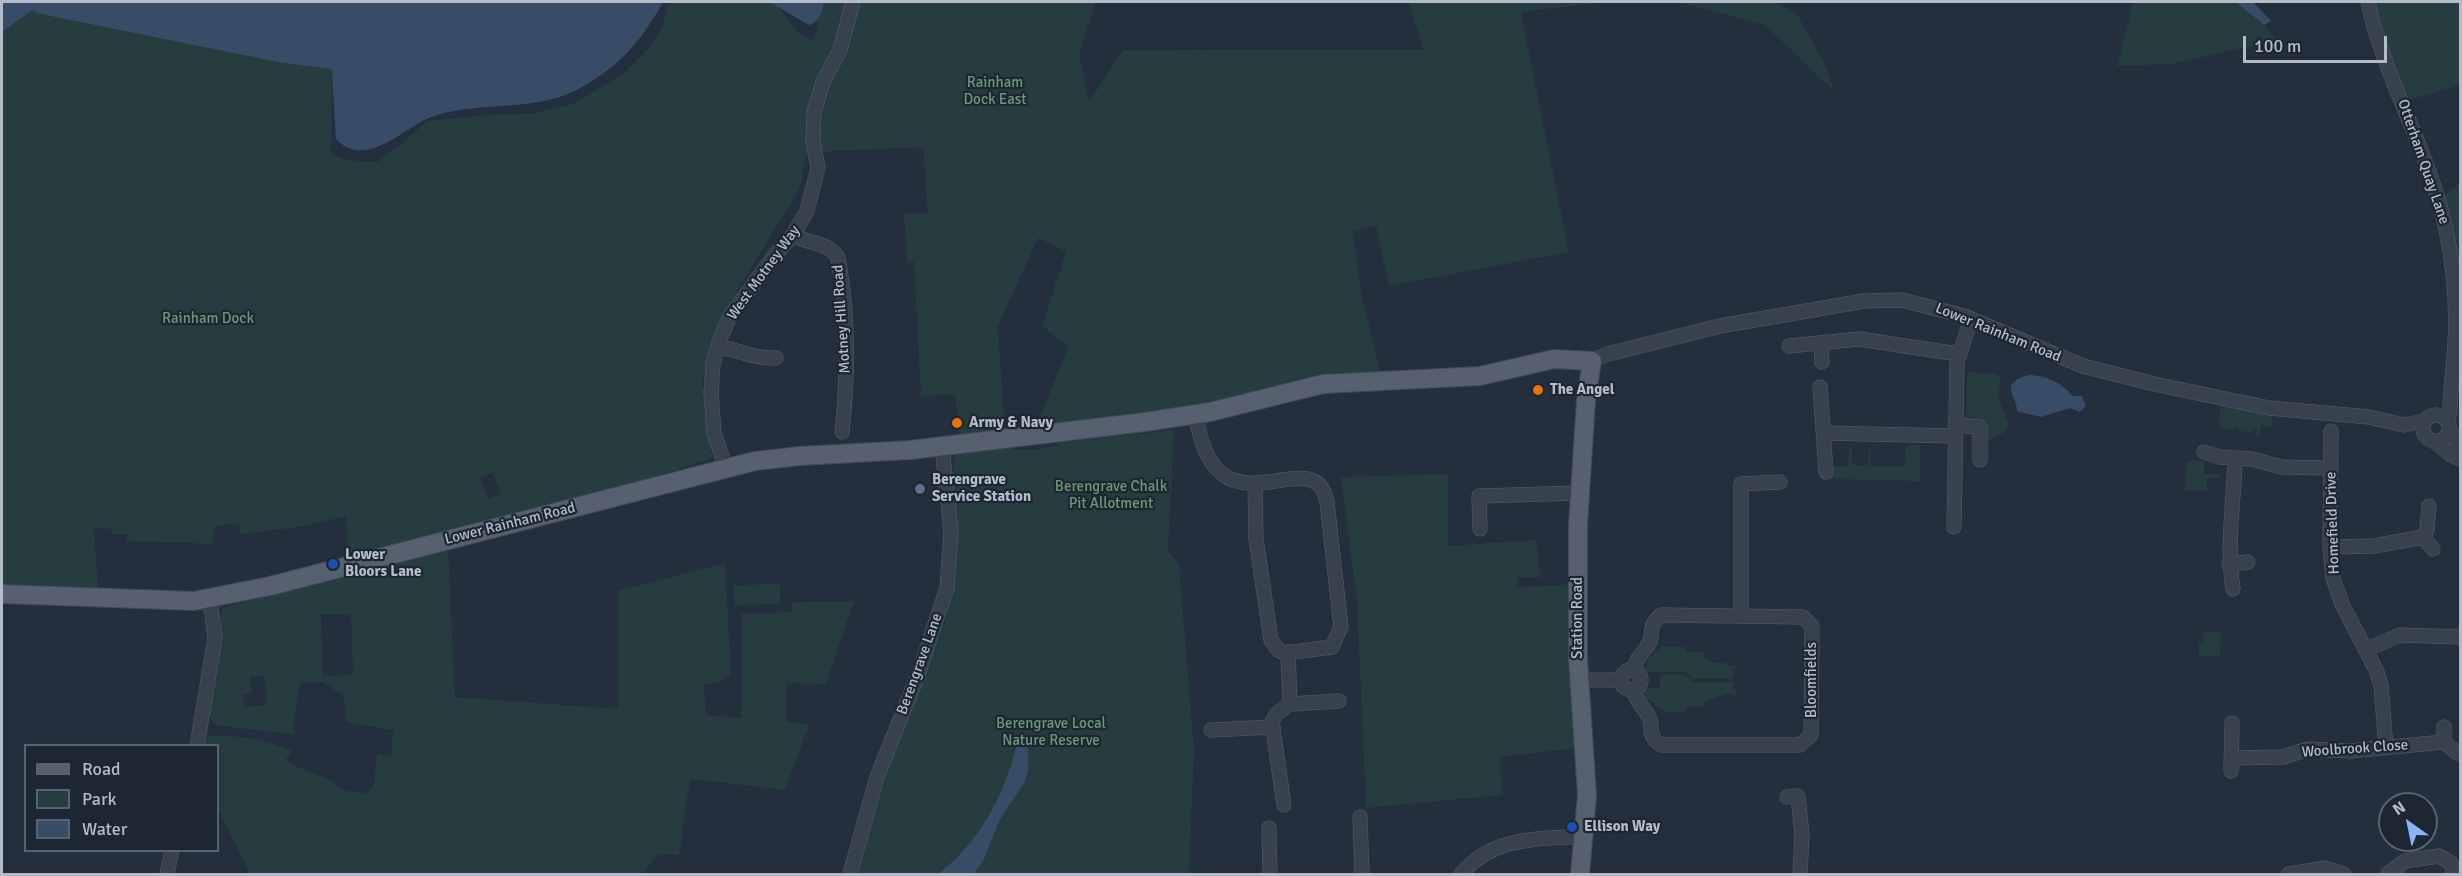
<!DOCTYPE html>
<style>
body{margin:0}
#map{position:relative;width:2462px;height:876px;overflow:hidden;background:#242f3e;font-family:Signika,sans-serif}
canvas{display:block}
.frame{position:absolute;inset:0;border:3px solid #b4bcc9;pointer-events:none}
.legend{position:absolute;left:24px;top:744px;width:195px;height:108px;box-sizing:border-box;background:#1d2633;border:2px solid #59626f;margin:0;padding:8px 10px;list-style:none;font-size:18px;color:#b4bcc9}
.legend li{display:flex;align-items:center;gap:12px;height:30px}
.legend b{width:30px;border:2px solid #59626f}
.north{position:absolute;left:2378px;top:792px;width:60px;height:60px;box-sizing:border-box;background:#1d2633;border:2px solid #59626f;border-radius:50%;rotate:327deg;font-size:16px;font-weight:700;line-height:24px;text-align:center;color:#b4bcc9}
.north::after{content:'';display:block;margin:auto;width:21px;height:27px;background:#8ab4f8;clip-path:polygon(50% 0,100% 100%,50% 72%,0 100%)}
.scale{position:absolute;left:2243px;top:36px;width:144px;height:27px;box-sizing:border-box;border:3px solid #b4bcc9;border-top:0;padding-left:8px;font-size:18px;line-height:21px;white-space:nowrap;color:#b4bcc9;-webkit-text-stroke:4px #1d2633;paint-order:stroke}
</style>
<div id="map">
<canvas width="2462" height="876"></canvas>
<div class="frame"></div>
<ul class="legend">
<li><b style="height:8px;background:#56606e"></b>Road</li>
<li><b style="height:16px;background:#263c3f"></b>Park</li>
<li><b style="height:16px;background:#394c67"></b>Water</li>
</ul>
<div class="north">N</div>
<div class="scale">100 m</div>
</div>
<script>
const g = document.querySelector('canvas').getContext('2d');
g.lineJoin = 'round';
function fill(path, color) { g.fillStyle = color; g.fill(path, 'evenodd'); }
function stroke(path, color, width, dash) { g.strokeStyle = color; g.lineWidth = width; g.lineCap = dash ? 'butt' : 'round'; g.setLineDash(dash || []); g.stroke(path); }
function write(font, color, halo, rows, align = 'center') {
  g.font = font + ' Signika,sans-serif'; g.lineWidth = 4.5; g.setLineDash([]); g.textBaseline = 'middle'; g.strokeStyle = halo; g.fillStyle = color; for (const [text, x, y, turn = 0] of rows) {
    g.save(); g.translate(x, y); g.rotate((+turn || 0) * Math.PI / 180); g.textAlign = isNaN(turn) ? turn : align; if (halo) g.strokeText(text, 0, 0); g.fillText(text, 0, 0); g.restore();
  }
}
fill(new Path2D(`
 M2,2H663C641,41 622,64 582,87C539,113 481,100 434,116C404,126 367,171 336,139L332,81L331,154L345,160L377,162L398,147L427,121L489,115L536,113L575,103L623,74L650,47L663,25L668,2H1096L1079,54L1089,102L1123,50L1423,49L1409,3L1605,2L1521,12L1569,252L1389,286L1376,226L1353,231L1361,292L1381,375L1330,374L1202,404L1035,430L1068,347L1042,325L1066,252L1038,238L998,326L1005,434L960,439L955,394L921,396L914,262L907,261L904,214L928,213L923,147L818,152L806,156L800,188L724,312L702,381L712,458L611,492L348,557L346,516L300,527L240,534V523L215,526L213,544L127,541V535L112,534L111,529L94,528L98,594L2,592ZM778,6L809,25L818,20L814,42L797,31ZM493,473L501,494L488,499L480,477Z
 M1678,2H1775L1798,16L1825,65L1835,92L1765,25Z
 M2133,2H2253L2271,21L2264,25L2277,40L2172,64L2117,66Z
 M2373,2H2460V85L2405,101Z
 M2460,183V339L2441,198Z
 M1967,372L1997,374L2000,377L1999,400L2009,424L2004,433L1998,434L1987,443L1966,422Z
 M2220,403L2273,414L2271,427L2261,425L2259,436H2257V428H2252V432H2245V430L2239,432L2238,426H2235V429H2219Z
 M1174,430L1168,552L1179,564L1194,750L1189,874H853L869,817L946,619L955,569L957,522L951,489L955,453L1011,446L1012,449L1026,450L1060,446L1059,442Z
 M1906,445H1931L1920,446V481L1832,479L1833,466H1848L1849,448H1852V465H1868L1869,449L1871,450V466H1904Z
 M2204,460V474L2219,475L2220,478H2207V488L2210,491H2184L2187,462Z
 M1448,474V546L1536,540L1541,577H1517L1518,587L1575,584L1577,748L1499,757L1503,795L1366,808L1357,600L1341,477Z
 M448,546L455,697L618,709V591L725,563L731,674L723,681L704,685L706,715L741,718V614L792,612V602L854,601L826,684L787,683V721L809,725L785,790L690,779L679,855L658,854L642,874H250L218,809V746H203L204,736C234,734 265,739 292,751L286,759L293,765L333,781L341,790L365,794L374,785L377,754L391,756L393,730L346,722L344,696L323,682L300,683L293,734L218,726L208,716L222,608ZM351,614L353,675L323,676L321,615ZM264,676L267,705L244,707L243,695L252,694L250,677Z
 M780,584V604L735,605L733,585Z
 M2203,632H2221L2220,656H2199V643H2203Z
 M1662,646L1685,647L1686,652H1703V657L1715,663H1726L1727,666H1737V669H1733V679H1692L1686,672H1647L1645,669L1648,660Z
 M1660,674L1685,675L1692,682H1733L1734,690H1737V694H1727L1704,702L1703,707H1686L1685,712H1665L1649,700L1646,703L1642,698L1647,688H1660Z`), '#263c3f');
fill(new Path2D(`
 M2,2H663C641,41 622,64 582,87C539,113 481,100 434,116C404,126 367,171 336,139L332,69L278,62L41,14L32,10L2,32Z
 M769,2H824C822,11 820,22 809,25Z
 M2236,2H2253L2271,21L2264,25Z
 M2029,375C2046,376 2062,382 2072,396H2082L2086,406L2080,412L2070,408L2041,417L2017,411C2018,398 1997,383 2029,375Z
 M1024,741L1028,744V770L1024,783L1000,819L984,859L974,874H938C979,843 1003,797 1016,748L1019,742Z`), '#394c67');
const minor = new Path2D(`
 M2368,2C2384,79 2430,152 2446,230C2454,268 2457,306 2455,344C2454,367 2450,389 2450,412L2447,421
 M793,235C808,244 829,242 838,258C849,314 848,375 842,432
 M1821,343L1822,362
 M1789,346L1859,339L1958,354
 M718,347C741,350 753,359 776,358
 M1592,361L1608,354L1720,326L1864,301L1902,300L1964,316L2083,366L2154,384L2269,408L2369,417L2404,425L2425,421
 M1820,387L1826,472
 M2423 428a13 13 0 1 1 26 0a13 13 0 1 1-26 0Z
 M1196,415C1215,546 1315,435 1327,502L1341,627L1332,647L1285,653L1278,650L1271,640L1256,539L1255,484
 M1955,425L1980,427V460
 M2449,428L2458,443L2460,459
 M2331,431L2330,547L2333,578L2342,604L2377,672L2381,685L2386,748
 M1824,433L1955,436
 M2435,442L2451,455L2460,459
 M2204,452L2219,457L2252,459L2282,467L2331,468
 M723,469L724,462L714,433L711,393L713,364L720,339L730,316L774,256L793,235L807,211L818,168L813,140L814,112L823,82L840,50L853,2
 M1954,527L1957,362L1971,319
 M1480,529L1479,496L1579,493
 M2423,537L2433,549
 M2330,547L2374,546L2423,537L2427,530L2429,506
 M2229,564L2248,562
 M2233,589C2226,543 2234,504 2235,458
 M1741,616V484L1780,482
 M2366,650L2400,635L2460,637
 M1621 680a10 10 0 1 1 20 0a10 10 0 1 1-20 0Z
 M1633,670C1637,656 1641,656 1648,645C1656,634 1645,629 1661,615L1803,617L1812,626L1811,735L1800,745H1661C1645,734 1655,727 1648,715C1642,705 1636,702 1634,690
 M1579,680H1621
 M1290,704L1339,701
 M2444,727V742L2457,753
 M1211,730L1273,727
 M197,746L215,638L210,599
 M2231,758L2283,757L2308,749L2349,751L2444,742
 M2231,771L2232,723
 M1787,797L1798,796L1802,835L1800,874
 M1284,805L1272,722L1276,714L1290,704L1288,652
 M1360,817L1362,874
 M1269,828L1270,874
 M167,874L172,850
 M850,874L877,777L918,675L947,588L951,532L942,446
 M1461,874C1493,836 1538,839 1584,836
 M2289,874L2326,868L2344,874
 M2388,874L2405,861L2439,856L2451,863L2454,874`);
const major = new Path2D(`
 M2,594L194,601L270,586L755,461L800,456L910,450L1145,422L1210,412L1323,384L1480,376L1554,359L1592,361L1586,400L1578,525V659L1587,795L1580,874`);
stroke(minor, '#565f6c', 15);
stroke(major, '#414a57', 20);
stroke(minor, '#38414e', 14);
stroke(major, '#56606e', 18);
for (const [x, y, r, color] of [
 [1538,390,6,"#e8710a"],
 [957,423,6,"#e8710a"],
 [920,489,6,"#5c6f8a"],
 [333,564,6,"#1a4fb4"],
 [1572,827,6,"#1a4fb4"]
]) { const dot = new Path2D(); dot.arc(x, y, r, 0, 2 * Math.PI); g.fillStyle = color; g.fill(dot); stroke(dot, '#1d2633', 2); }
write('15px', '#6b9a76', '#1d2633', [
 ["Rainham",995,83],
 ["Dock East",995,100],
 ["Rainham Dock",208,319],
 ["Berengrave Chalk",1111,487],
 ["Pit Allotment",1111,504],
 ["Berengrave Local",1051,724],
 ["Nature Reserve",1051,741]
]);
write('15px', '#b4bcc9', '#1d2633', [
 ["Otterham Quay Lane",2423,162,71],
 ["West Motney Way",764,273,-54],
 ["Motney Hill Road",842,319,-94],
 ["Lower Rainham Road",1998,333,22],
 ["Homefield Drive",2333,523,-92],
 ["Lower Rainham Road",510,524,-14],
 ["Station Road",1578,618,-90],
 ["Berengrave Lane",920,664,-70],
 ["Bloomfields",1812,680,-90],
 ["Woolbrook Close",2355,749,-4]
]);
write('bold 15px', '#b4bcc9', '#1d2633', [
 ["The Angel",1550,390],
 ["Army & Navy",969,423],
 ["Berengrave",932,480],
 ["Service Station",932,497],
 ["Lower",345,555],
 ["Bloors Lane",345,572],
 ["Ellison Way",1584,827]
], 'left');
</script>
